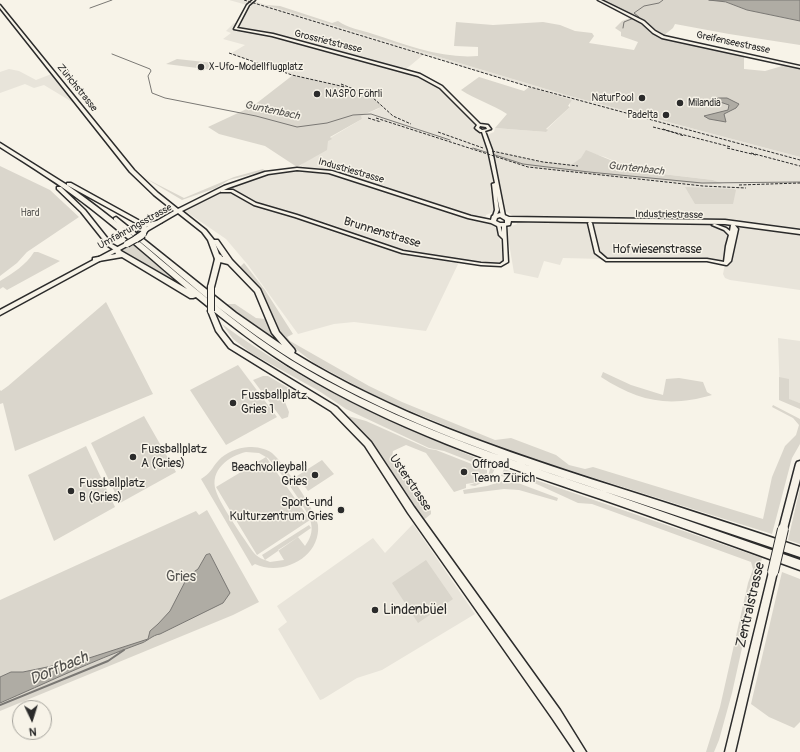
<!DOCTYPE html>
<meta charset="utf-8">
<style>
body{margin:0}
#map{position:relative;width:800px;height:752px;overflow:hidden;background:#f7f3e8;font-family:Pangolin,sans-serif}
canvas{display:block}
.north{position:absolute;left:12px;top:700px;width:40px;height:40px;box-sizing:border-box;background:#f7f3e8;border:1px solid #a5a39c;border-radius:50%;rotate:176deg;font-size:11px;font-weight:700;line-height:16px;text-align:center;color:#2b2b2b}
.north::after{content:'';display:block;margin:auto;width:14px;height:18px;background:#2b2b2b;clip-path:polygon(50% 0,100% 100%,50% 72%,0 100%)}
</style>
<div id="map">
<canvas width="800" height="752"></canvas>
<div class="north">N</div>
</div>
<script>
const g = document.querySelector('canvas').getContext('2d');
g.lineJoin = 'round';
function fill(path, color) { g.fillStyle = color; g.fill(path, 'evenodd'); }
function stroke(path, color, width, dash) { g.strokeStyle = color; g.lineWidth = width; g.lineCap = dash ? 'butt' : 'round'; g.setLineDash(dash || []); g.stroke(path); }
function write(font, color, halo, rows, align = 'center') {
  g.font = font + ' Pangolin,sans-serif'; g.lineWidth = 3; g.setLineDash([]); g.textBaseline = 'middle'; g.strokeStyle = halo; g.fillStyle = color; for (const [text, x, y, turn = 0] of rows) {
    g.save(); g.translate(x, y); g.rotate((+turn || 0) * Math.PI / 180); g.textAlign = isNaN(turn) ? turn : align; if (halo) g.strokeText(text, 0, 0); g.fillText(text, 0, 0); g.restore();
  }
}
fill(new Path2D(`
 M229,0H250L566,95L800,157V290L730,280L725,278L723,274L725,264L713,261H614L603,259L563,258L560,265L544,261L538,278L514,273L507,231L509,227L517,224L516,218L504,210L494,157L514,163L544,169L692,184H722L713,180L637,171L605,157L590,153L571,165L543,162L493,151L487,135L494,132L495,128L546,132V130L570,107V102L572,100L423,55L405,70L419,75L445,91L475,123L474,124L476,129L480,132L485,142L492,176L493,181L490,187L494,210L493,212L486,215L484,221L496,227L498,230L504,261L499,264L460,260L426,331L354,322L334,324L298,334L248,265L226,239L185,211L229,186L255,176L297,169L330,138L362,119L360,116L378,109L381,105L360,91L293,75L230,54L245,45L223,39L231,33L226,31L234,23H237L247,5Z
 M9,69L19,71L36,80L54,73L82,108L44,85L34,88L25,84L0,93V72Z
 M778,338L800,341V403L780,397Z
 M413,524L475,614L382,670L357,678L323,699L320,700L278,629L287,622L277,606L373,538L385,553Z`), '#e8e4da');
fill(new Path2D(`
 M599,0H709L726,2L747,10L800,21V45L729,34L675,24L673,28L663,36L744,53V69L765,71L789,64L800,67V157L566,95L266,5L280,6L332,23L338,21C348,28 361,30 373,34C407,45 442,59 478,56V47L454,46L456,22L493,25L543,22L560,25L575,31L592,33L594,36L589,43L634,50L638,42L621,36V32L615,28L622,21L633,17Z
 M177,59L214,63L213,70L166,64Z
 M293,75C308,79 380,90 381,107L361,116L362,119L330,137L332,139L328,141L327,150L297,167L265,146L219,134L208,127L253,106Z
 M479,77L524,91L529,87L572,100L568,106L570,107L546,129L548,130L546,132L495,128L507,114C492,104 476,100 461,90Z
 M586,150L637,171L713,180L723,184H692L544,169L514,163L494,157L493,151L543,162L571,165L581,158Z
 M0,166L50,190L79,217L27,252L17,263L0,276Z
 M263,169L265,171L229,180L216,188L182,200L145,178L184,198L234,177Z
 M685,187L734,189L736,190L733,204H695Z
 M133,245L184,288L120,251Z
 M34,252H38L60,261L7,290L3,287L0,289V281C13,273 26,265 34,252Z
 M244,263L265,290L293,334L287,337L290,341L369,386L402,402L495,440L511,438L556,455L569,465L585,469L593,467L763,519L772,477L785,446L796,435L799,425L793,418L772,407L773,405L800,419V444L792,458L772,534L502,449L379,398L314,363L284,340L267,302L257,285L240,267Z
 M106,302L153,394L15,451L3,403L0,404V390L1,391L8,386Z
 M225,304H235L256,318L265,319L276,342Z
 M222,324C306,386 400,427 496,466L490,479L475,486L469,485L487,479L490,469L444,451L429,448L346,409L319,391L251,353L233,339Z
 M238,365L277,417L226,445L190,390Z
 M603,372L631,385L663,395L666,379L679,378L703,382L707,392L712,395C668,408 638,401 601,377Z
 M263,376H268L292,390L285,402L289,412L288,417L282,419L253,380Z
 M779,377L789,379V399L800,403V409L779,400Z
 M144,416L176,472L120,503L91,443Z
 M348,416L366,421L429,449L436,450L487,470V476L478,482L466,484V488L454,492L426,453L406,445L393,451L392,457L431,511V514L420,523Z
 M86,446L115,507L54,541L28,475Z
 M249,447C257,447 265,448 272,453C283,462 316,511 318,525C321,557 282,577 255,564L252,566L201,479C211,473 211,469 218,461C226,452 237,448 249,447ZM246,452L259,453L266,457L216,487L257,555L310,520L266,457L268,458C278,469 309,510 311,523C313,532 310,539 305,546L298,537L278,550L284,560L270,562L265,560L311,528L309,525L262,555L265,560C259,558 254,554 251,549C241,534 221,506 216,491C209,470 229,456 246,452Z
 M322,460L334,474L308,491L297,476Z
 M504,469L762,558L732,693L719,740L714,752H706L720,707L748,583L753,569L751,562L592,504L578,503L530,481L501,476Z
 M503,481L518,483L558,498L557,501L519,490L504,489L464,494L463,490L487,486Z
 M800,488V544L788,540Z
 M207,510L259,602L233,615L0,711V600L196,511L199,515Z
 M426,560L453,599L418,623L392,583Z
 M782,572L800,579V722L794,728L769,717L751,704Z`), '#dad6cc');
const water = new Path2D(`
 M709,0H800V21L747,10L726,2Z
 M719,98H727L739,104L736,108L724,114L726,122L709,119L704,116L728,110L729,105L714,100Z
 M210,554L230,593L223,603L160,634C152,635 147,642 139,644C92,661 46,683 0,703V677L11,672H23L86,659L148,639L150,631L158,624L170,611L188,576L198,569L206,555Z`);
fill(water, '#afaca4');
stroke(water, '#7a7874', 1);
stroke(new Path2D(`
 M90,8L112,0
 M639,17L634,13L644,6L659,3L663,0
 M623,28L624,22L634,18
 M112,54L150,69L151,71L148,76L152,93L165,98L256,116L297,127L327,123L353,115L371,114L450,140
 M473,148L523,164L589,172L702,183L800,182`), '#7a7874', 1);
stroke(new Path2D(`
 M0,705L108,661L124,650`), '#7a7874', 2);
const minor = new Path2D(`
 M253,0H255L249,5L237,28L273,34L420,74L442,86L480,124L488,125L491,129L485,131L492,150L505,216L504,217H503L501,216L497,196L499,210L496,217H495L493,216L495,210L492,184L495,183L488,150L482,132H480L476,129L475,128L477,125L440,88L418,76L272,36L234,29L247,5ZM480,126L486,127L487,129L482,130L479,128Z
 M598,0H601L644,21L655,31L664,36L800,66V68L662,38L653,33L642,23Z
 M221,190H233L256,203L297,215L403,251L481,263L500,264L504,261L503,239L499,235L497,225L499,224H500L502,232V225L504,224L506,225L508,262L501,266L481,265L402,253L295,217L254,205L231,192H221Z
 M589,222H591L592,223L599,252L607,259H707L724,262L726,246L729,235L724,230L712,225L714,224H715L726,228L730,231L731,225L733,224H734L738,229L731,261L727,265H726L707,261H606L595,253L588,223Z`);
const major = new Path2D(`
 M0,5L134,170L158,193L178,209L224,186L265,172L297,168L332,171L471,216L491,220L492,216L500,213L509,217L725,220L800,230V234L725,224L511,221L510,225L499,227L491,223L468,218L329,173L297,170L268,174L228,188L182,211L206,230L214,240L219,254L222,256L214,287L213,288H209L208,287L215,259L208,240L202,232L178,213L142,234H138V232L174,211L154,195L130,172L0,8ZM500,217L505,220V223H500L496,221L497,218Z
 M127,242L130,244L129,245L0,315V310Z
 M209,309H213L222,330L233,344L337,407L371,442L414,507L560,710L586,752H575L552,718L408,513L365,446L331,411L229,348L216,331L208,311Z
 M800,461V479L787,529L786,532L783,533L780,532L779,529L796,464L797,462Z
 M773,568L776,569L777,572L735,752H725L769,572L770,569Z`);
const highway = new Path2D(`
 M0,143L67,185V183H71L140,221L143,224L162,220V222L146,227L148,230L145,235H141L140,234L142,230L136,223L67,185C150,242 218,318 306,369C399,423 501,457 603,491C669,514 734,537 800,560V570C734,546 668,522 601,499C497,464 393,429 299,372C262,350 229,324 196,297L193,298H190L122,257L93,262V258L116,254L114,250L108,246L81,212L57,189V187H61L85,210L112,244L119,248L121,251L187,289C154,262 123,233 89,207C61,185 30,166 0,147Z
 M116,217L236,313L282,345L272,333L255,292L228,264L216,261L215,259L218,257H223L213,241L214,240H218L232,260L260,289L279,332L294,349L295,351L294,353C393,414 503,451 613,486C676,506 738,526 800,547V557C738,536 675,515 612,494C508,460 403,424 308,369C237,328 176,272 114,220V218Z`);
stroke(minor, '#2b2b2b', 3);
stroke(major, '#2b2b2b', 3);
stroke(highway, '#2b2b2b', 3);
fill(minor, '#f7f3e8');
fill(major, '#f7f3e8');
fill(highway, '#f7f3e8');
stroke(new Path2D(`
 M244,0L530,87L800,160
 M229,53L292,75L345,87
 M341,84L371,96L393,116L411,124
 M368,118L381,122
 M376,118L528,167L703,186L746,188
 M653,127L731,147
 M663,129L684,136
 M438,132L483,148
 M727,148L756,155
 M492,151L543,162L578,166
 M751,153L800,166
 M739,185L800,183`), '#2b2b2b', 1, [3, 1.5]);
const majorBridgeFar1 = new Path2D(`
 M127,244L141,236
 M211,287V311`);
const majorBridge = new Path2D(`
 M773,572L783,529`);
const highwayBridge = new Path2D(`
 M136,239L143,234`);
stroke(majorBridgeFar1, '#2b2b2b', 8, []);
stroke(majorBridge, '#2b2b2b', 12, []);
stroke(highwayBridge, '#2b2b2b', 9, []);
stroke(majorBridgeFar1, '#f7f3e8', 6);
stroke(majorBridge, '#f7f3e8', 10);
stroke(highwayBridge, '#f7f3e8', 6);
for (const [x, y, r, color] of [
 [201,67,4,"#2b2b2b"],
 [317,94,4,"#2b2b2b"],
 [642,98,4,"#2b2b2b"],
 [680,103,4,"#2b2b2b"],
 [666,115,4,"#2b2b2b"],
 [233,403,4,"#2b2b2b"],
 [133,457,4,"#2b2b2b"],
 [464,472,4,"#2b2b2b"],
 [315,475,4,"#2b2b2b"],
 [71,491,4,"#2b2b2b"],
 [341,510,4,"#2b2b2b"],
 [375,610,4,"#2b2b2b"]
]) { const dot = new Path2D(); dot.arc(x, y, r, 0, 2 * Math.PI); g.fillStyle = color; g.fill(dot); stroke(dot, '#f7f3e8', 1.5); }
write('10px', '#2b2b2b', '#f7f3e8', [
 ["Grossrietstrasse",328,42,14],
 ["Greifenseestrasse",733,43,12],
 ["Zürichstrasse",77,88,51],
 ["Industriestrasse",351,171,16],
 ["Industriestrasse",669,215,1],
 ["Umfahrungsstrasse",135,227,-29]
]);
write('10px', '#2b2b2b', '#f7f3e8', [
 ["X-Ufo-Modellflugplatz",209,67],
 ["NASPO Föhrli",325,94],
 ["NaturPool",634,98,"right"],
 ["Milandia",688,103],
 ["Padelta",658,115,"right"]
], 'left');
write('10px', '#575653', '#f7f3e8', [
 ["Hard",30,213]
]);
write('italic 11px', '#53524f', '#f7f3e8', [
 ["Guntenbach",272,111,12],
 ["Guntenbach",636,169,6]
]);
write('12px', '#2b2b2b', '#f7f3e8', [
 ["Brunnenstrasse",382,233,17],
 ["Hofwiesenstrasse",657,250],
 ["Usterstrasse",410,483,56]
]);
write('12px', '#2b2b2b', '#f7f3e8', [
 ["Fussballplatz",241,396],
 ["Gries 1",241,410],
 ["Fussballplatz",141,450],
 ["A (Gries)",141,464],
 ["Offroad",472,465],
 ["Team Zürich",472,479],
 ["Beachvolleyball",307,468,"right"],
 ["Gries",307,482,"right"],
 ["Fussballplatz",79,484],
 ["B (Gries)",79,498],
 ["Sport-und",333,503,"right"],
 ["Kulturzentrum Gries",333,517,"right"]
], 'left');
write('14px', '#575653', '#f7f3e8', [
 ["Gries",181,577]
]);
write('14px', '#2b2b2b', '#f7f3e8', [
 ["Zentralstrasse",751,605,-77]
]);
write('14px', '#2b2b2b', '#f7f3e8', [
 ["Lindenbüel",383,610]
], 'left');
write('italic 16px', '#53524f', '#f7f3e8', [
 ["Dorfbach",59,669,-23]
]);
</script>
